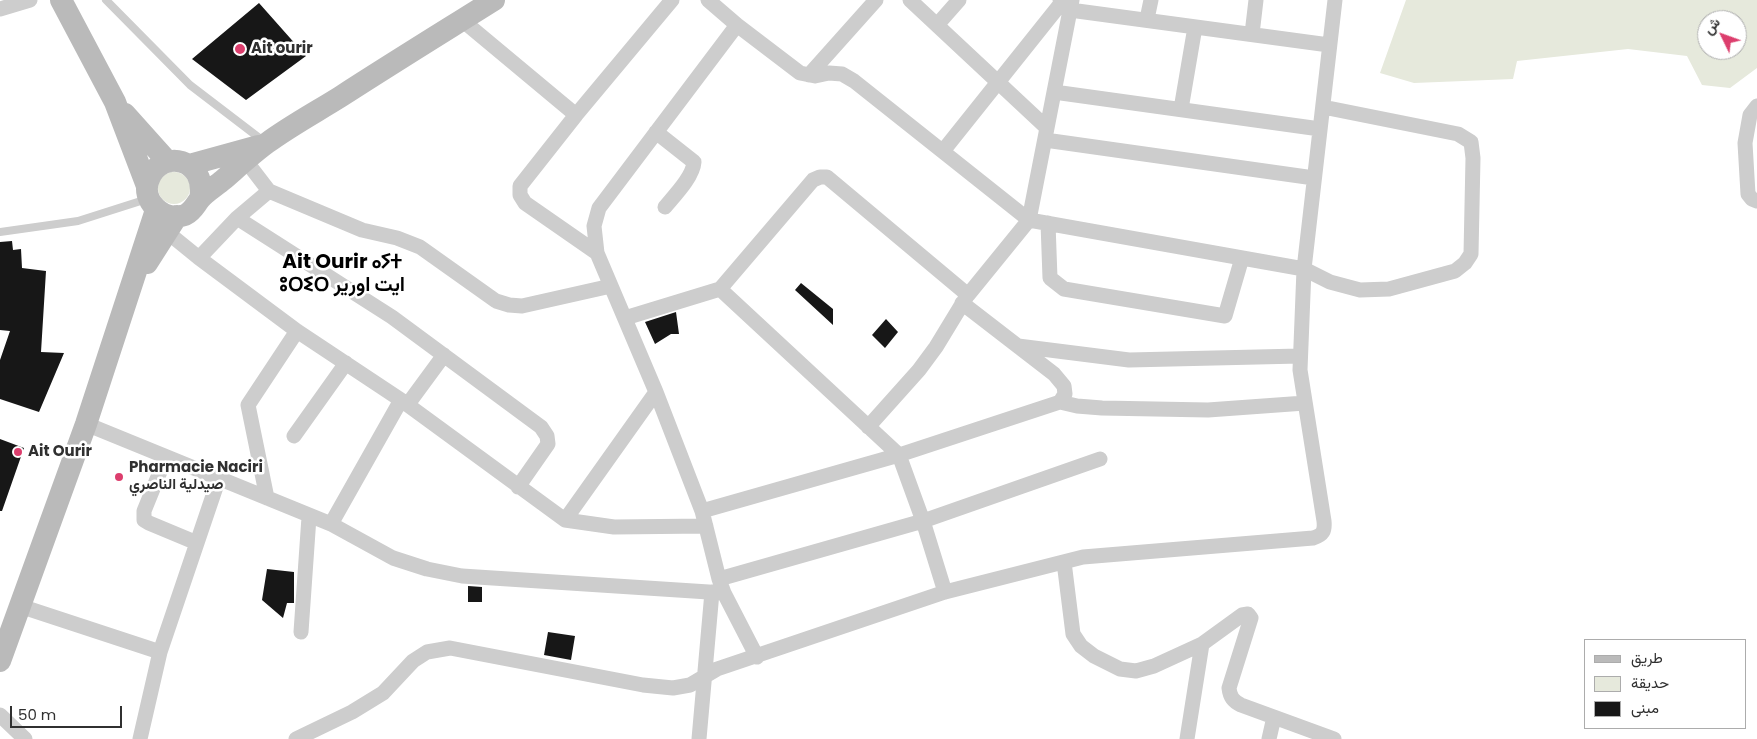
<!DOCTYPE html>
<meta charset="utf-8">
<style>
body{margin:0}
#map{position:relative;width:1757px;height:739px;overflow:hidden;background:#fff;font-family:Poppins,Vazirmatn,sans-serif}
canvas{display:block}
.legend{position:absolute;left:1584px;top:639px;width:162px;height:90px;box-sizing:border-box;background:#fff;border:1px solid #acacac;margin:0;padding:6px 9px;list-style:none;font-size:15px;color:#303030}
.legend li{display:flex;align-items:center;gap:10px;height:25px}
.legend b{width:25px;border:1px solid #acacac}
.north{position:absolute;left:1697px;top:10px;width:50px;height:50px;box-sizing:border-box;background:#fff;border:1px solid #acacac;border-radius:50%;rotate:312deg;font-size:14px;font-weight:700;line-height:20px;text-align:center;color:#303030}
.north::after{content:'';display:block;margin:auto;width:18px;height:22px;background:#dc3e6d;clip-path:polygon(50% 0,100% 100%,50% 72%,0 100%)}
.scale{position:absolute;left:10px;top:706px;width:112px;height:22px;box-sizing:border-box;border:2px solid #303030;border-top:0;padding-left:6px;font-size:15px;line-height:18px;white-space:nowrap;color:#303030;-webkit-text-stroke:4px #fff;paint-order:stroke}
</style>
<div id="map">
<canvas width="1757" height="739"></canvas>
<ul class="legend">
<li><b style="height:6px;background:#bababa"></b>طريق</li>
<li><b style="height:14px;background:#e6e9dc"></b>حديقة</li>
<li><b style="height:14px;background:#171717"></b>مبنى</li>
</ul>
<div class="north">ش</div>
<div class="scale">50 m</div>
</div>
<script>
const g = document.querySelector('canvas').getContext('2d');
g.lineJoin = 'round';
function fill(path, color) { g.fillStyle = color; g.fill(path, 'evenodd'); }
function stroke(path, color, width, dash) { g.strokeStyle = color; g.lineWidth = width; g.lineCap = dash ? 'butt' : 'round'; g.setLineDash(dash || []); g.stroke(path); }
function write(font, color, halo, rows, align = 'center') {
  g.font = font + ' Poppins,Vazirmatn,"Noto Sans Tifinagh",sans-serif'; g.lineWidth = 5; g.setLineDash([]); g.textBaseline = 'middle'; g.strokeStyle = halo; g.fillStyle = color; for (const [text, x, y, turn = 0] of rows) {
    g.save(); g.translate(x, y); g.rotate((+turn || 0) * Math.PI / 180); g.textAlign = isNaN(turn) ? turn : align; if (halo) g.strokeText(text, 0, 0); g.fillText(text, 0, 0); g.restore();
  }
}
fill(new Path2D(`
 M1406,0H1757V68L1730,88L1702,85L1687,56L1628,49L1517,61L1513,79L1414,83L1380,73ZM1707,20H1737V50H1707Z
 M158 188a16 16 0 1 1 32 0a16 16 0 1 1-32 0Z`), '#e6e9dc');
fill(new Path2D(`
 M259,3L306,56L246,100L192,59Z
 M12,241L13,250L21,249L22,268L46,271L41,352L64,353L39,412L0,399V360L10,331L0,330V242Z
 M801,283L833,309V325L795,290Z
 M676,312L679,334H671L655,344L645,322Z
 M886,319L898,332L885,348L872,335Z
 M0,439L24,448L2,511H0Z
 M267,569L294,572V603H287L283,618L262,600Z
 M468,586L482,587V602H468Z
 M548,632L575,636L571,660L544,655Z`), '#171717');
stroke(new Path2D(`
 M106,0L190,85L262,140
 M0,232L78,221L147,199`), '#cdcdcd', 8);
stroke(new Path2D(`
 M708,0L737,25L800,73L815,76L829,73L842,74L854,81L1029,220L1304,269L1330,282L1360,290L1389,289L1455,271L1465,263L1471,254L1473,158L1471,142L1458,134L1323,107
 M910,0L1047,128
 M1060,0L1070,10L1329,45
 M0,9L30,0
 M1147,19L1151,0
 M462,20L576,115L520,186V195L525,203L597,253
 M737,25L599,208L594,226L597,253L656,392L702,511L719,579L724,593L757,657
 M937,25L959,0
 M1252,34L1256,0
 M809,75L876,0
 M1054,92L1320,129
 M1757,106L1750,115L1745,143L1748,194L1752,199L1757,201
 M1181,109L1195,27
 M576,115L672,0
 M656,132L694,162C693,177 674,196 665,207
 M1045,140L1314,178
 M943,151L1062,2
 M246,161L269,191L362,230L397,238L420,247L496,301L509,305L522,306L611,286
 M237,218L392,317L541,427L547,436L548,444L518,487
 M1048,223L1050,278L1064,289L1225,316L1242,258
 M167,232L199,258L297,331L401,400L565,520L614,527L706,526
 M199,258L237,218L269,191
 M720,289L899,455L923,521L945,592
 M625,318L720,289L813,180L820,177H827L968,295L1029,220L1072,0
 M1018,346L1129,360L1300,356
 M1060,402L1077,406L1102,408L1208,410L1305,403
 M408,404L444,355
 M86,424L331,524L393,558L427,569L462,576L724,593
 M868,427L919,370L936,347L967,296
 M294,436L346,363
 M166,457L144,511V520L149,523L197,543
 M267,498L248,405L297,331
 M702,511L899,455L1060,402L1065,394L1064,386L1054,374L962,303
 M565,520L656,392
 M331,524L401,400
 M1064,562L1073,634L1081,646L1094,656L1120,669L1136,671L1154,666L1202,644L1242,615L1248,614L1251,618L1229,688C1230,697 1233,701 1241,705L1334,739
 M719,579L923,521L1100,459
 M20,606L160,652
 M301,632L309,517
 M0,715L25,739
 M140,739L160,652L219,478
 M296,739L352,712L383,693L413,661L427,652L450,648L643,685L673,688L690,685L717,669L945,592L1083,557L1313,538C1323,535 1325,531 1324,521L1300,370L1304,269L1335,0
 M699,739L712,592
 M1187,739L1202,644
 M1269,739L1274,717`), '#cdcdcd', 15);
stroke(new Path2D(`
 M61,0L115,102L147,186
 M125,114L168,162
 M189,165L258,146
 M200,199C208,158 161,148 149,179C140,200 163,223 185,215C193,211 195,205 200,199C206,192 216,186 223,180C238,167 252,154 267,143C290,126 316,112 340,97C391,64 443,32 494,0
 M147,263L177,216
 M0,661L86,424L156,210`), '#bababa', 22);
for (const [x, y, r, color] of [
 [240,49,6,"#dc3e6d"],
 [18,452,5,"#dc3e6d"],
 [119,477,5,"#dc3e6d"]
]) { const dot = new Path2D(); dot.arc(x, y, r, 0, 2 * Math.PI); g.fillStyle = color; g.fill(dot); stroke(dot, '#fff', 2); }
write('bold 15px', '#303030', '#fff', [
 ["Ait ourir",251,49],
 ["Ait Ourir",28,452],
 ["Pharmacie Naciri",129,468],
 ["صيدلية الناصري",129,485]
], 'left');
write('bold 20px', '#000', '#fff', [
 ["Ait Ourir ⴰⵢⵜ",342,263],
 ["ⵓⵔⵉⵔ ايت اورير",342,286]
]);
</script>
